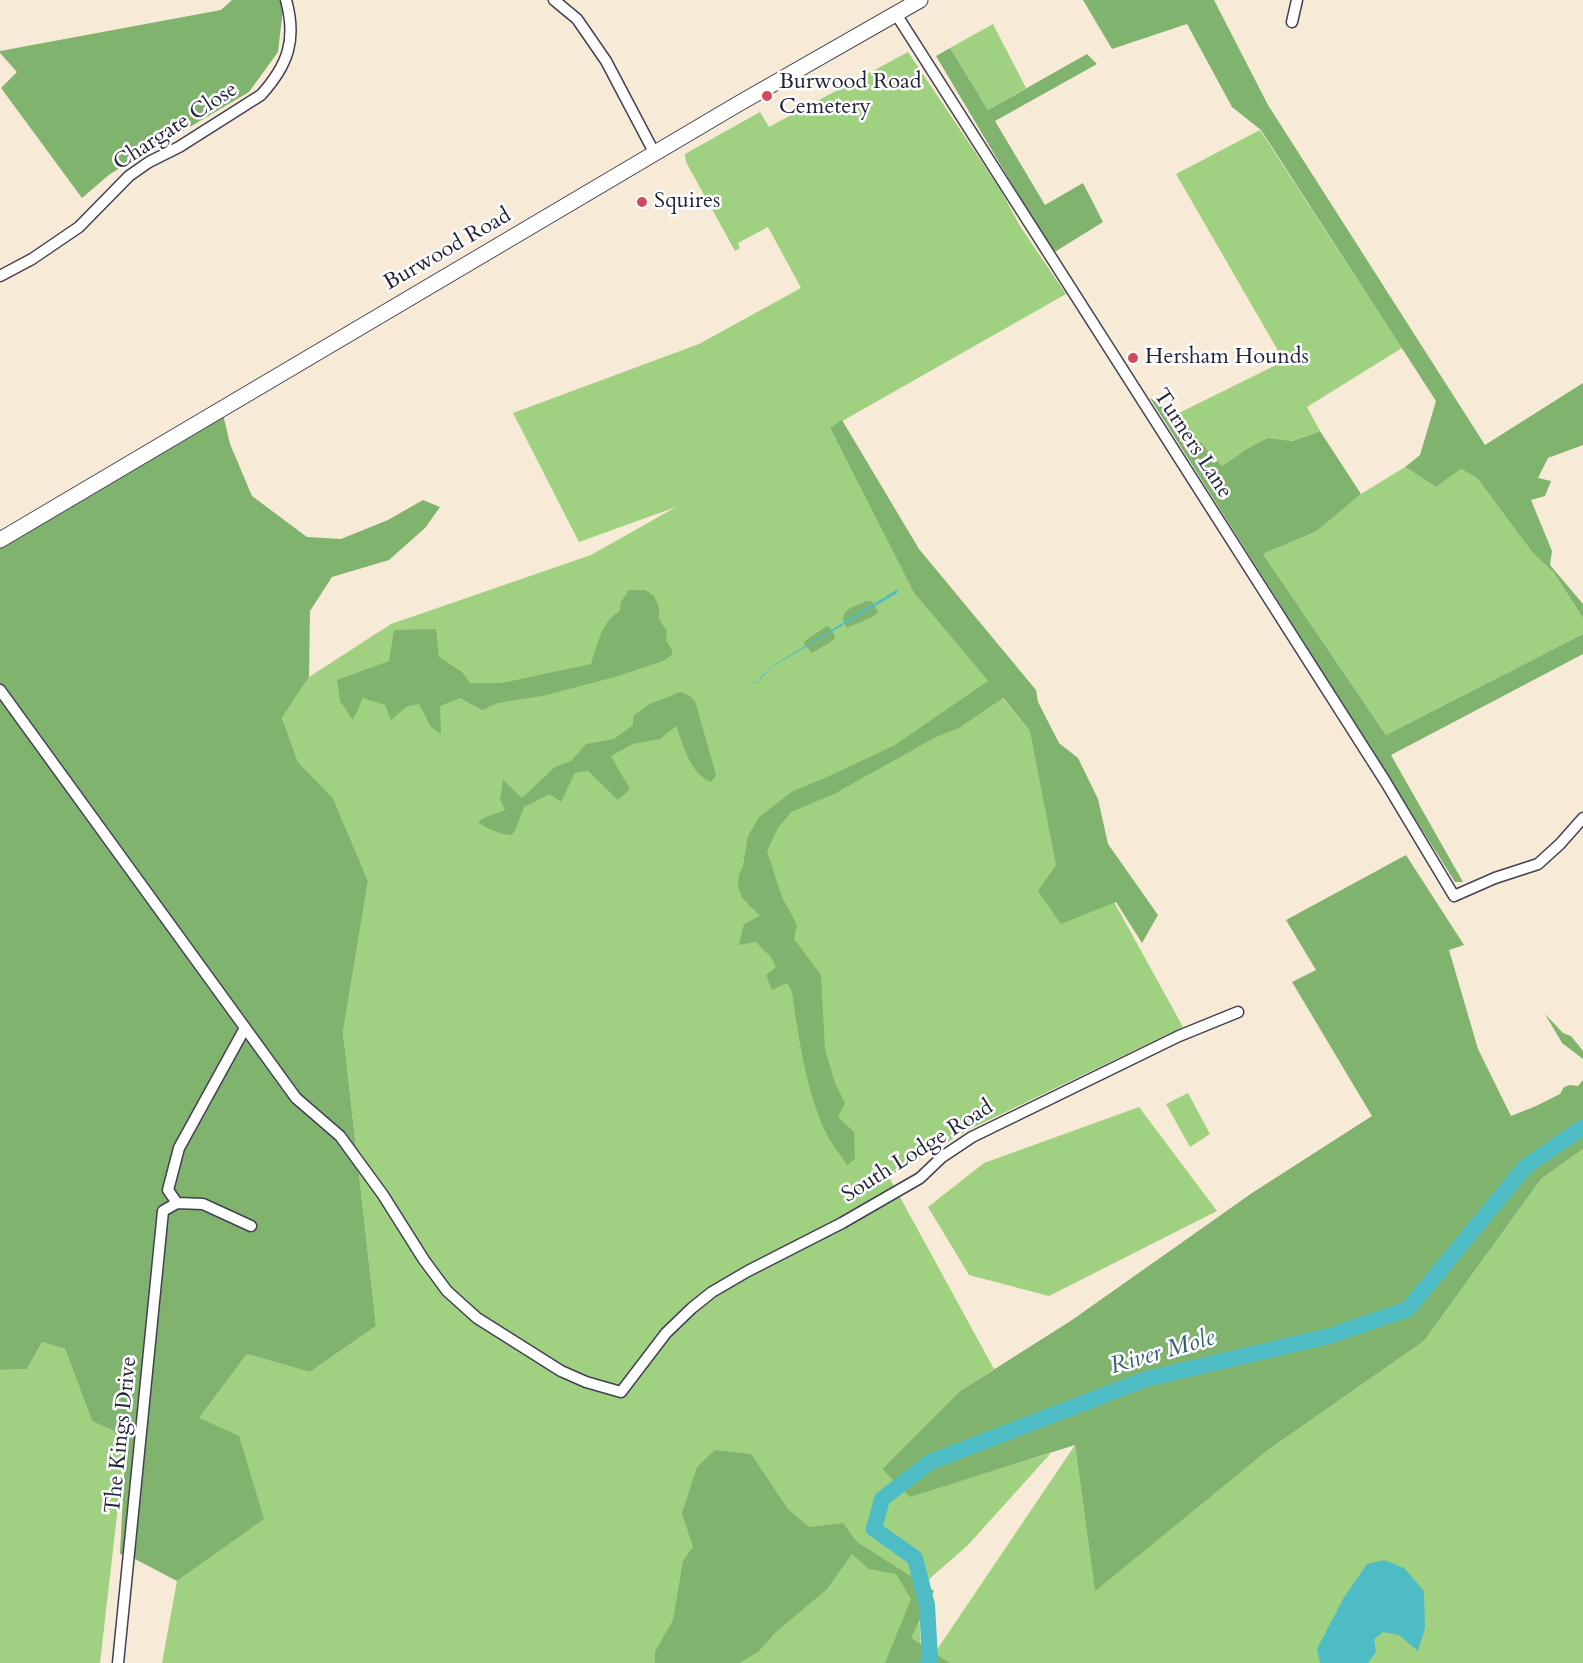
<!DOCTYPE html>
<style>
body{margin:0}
canvas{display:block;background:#f7ead7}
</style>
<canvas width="1583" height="1663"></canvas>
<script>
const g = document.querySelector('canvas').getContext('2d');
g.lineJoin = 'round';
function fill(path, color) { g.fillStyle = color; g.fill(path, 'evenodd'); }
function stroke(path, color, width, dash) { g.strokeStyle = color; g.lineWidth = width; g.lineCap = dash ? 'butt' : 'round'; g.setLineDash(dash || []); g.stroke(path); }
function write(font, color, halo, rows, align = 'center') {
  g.font = font + ' Cardo,serif'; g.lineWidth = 5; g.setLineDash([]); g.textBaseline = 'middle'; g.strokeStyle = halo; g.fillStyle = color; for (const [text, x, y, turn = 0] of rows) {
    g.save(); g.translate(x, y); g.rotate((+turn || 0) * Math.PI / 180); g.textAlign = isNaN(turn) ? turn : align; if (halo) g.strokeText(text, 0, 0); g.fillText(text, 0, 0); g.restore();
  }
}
fill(new Path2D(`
 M993,24L1026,88L988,110L950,48Z
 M908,52L1000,189L1020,226L1066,294L830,428L914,593L1030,731L1048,782L1183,1027L966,1131L889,1177L994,1369L960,1391L882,1469L910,1496L1051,1453L968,1545L918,1589L921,1652L914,1663H162L177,1581L263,1519L199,1418L247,1354L310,1372L376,1326L343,1032L368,881L333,798L298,762L282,718L309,677L391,624L591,555L676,507L579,542L513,413L699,344L801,288L768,227L738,243L740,248L735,251L686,162L685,154L760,112L769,127Z
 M1260,130L1402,348L1307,407L1320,431L1291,441L1268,438L1248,448L1222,466L1180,419L1179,413L1284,361L1176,174Z
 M1405,467L1436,487L1461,469L1477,478L1532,552L1554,573L1583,618V634L1386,735L1263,554L1317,531L1361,494Z
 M1188,1093L1210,1134L1190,1147L1166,1104Z
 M1139,1107L1217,1211L1049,1296L969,1275L928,1207L984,1163Z
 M1583,1149V1663H928L1075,1445L1095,1590L1268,1450L1424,1341L1541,1179Z
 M42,1342L65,1349L92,1421L126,1437L100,1663H0V1370L27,1369Z`), '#a0d180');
fill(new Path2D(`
 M232,0H284L278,52L249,92L110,174L82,198L1,88L17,72L0,53V51L221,10Z
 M1083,0H1214L1268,105L1485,445L1583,383V445L1548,458L1538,478L1551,481L1545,496L1531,500L1552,551L1550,565L1583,604V618L1554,573L1532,552L1477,478L1461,469L1436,487L1405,467L1420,455L1436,401L1261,130L1232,107L1187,24L1112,49Z
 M950,48L988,110L1087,54L1097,64L995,121L1045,205L1083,183L1103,222L1053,253L936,56Z
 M1150,398L1180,419L1222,466L1248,448L1268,438L1292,441L1320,431L1361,494L1317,531L1263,554L1386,735L1583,634V654L1391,755L1463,882H1455Z
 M223,414L230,444L252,496L307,537L341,539L388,520L423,500L440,507L425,528L389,560L332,577L310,611L309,677L282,718L298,762L333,798L368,881L343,1032L376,1326L310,1372L247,1354L199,1418L239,1436L264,1519L177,1581L133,1558L120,1554L126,1437L92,1421L65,1349L42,1342L27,1369L0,1370V546Z
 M842,420L919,549L1036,690L1038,702L1059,743L1078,758L1098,799L1108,844L1158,915L1142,943L1116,902L1061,924L1038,891L1056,865L1030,731L1003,698L959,728L936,737L834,794L791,812L778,828L767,851L782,897L797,925L794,939L821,975L825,1049L835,1083L845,1103L838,1117L854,1132L855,1159L847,1165C842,1157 836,1150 831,1142C807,1100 799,1039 792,992L787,983L772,990L766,975L776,967L771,957L756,942L739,945L744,924L760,916L742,898L738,887L739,875L743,866L748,836L759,817L793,791L825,778L895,745L988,681L914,593L830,428Z
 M629,590H645L654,596L659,607V619L667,631L666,640L672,650V655L663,661L615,677L542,696L498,703L482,710L460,698L440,706L441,734L431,727L419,704L406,707L391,720L385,705L363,698L353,720L340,701L337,680L389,661L394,630L436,629L439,657L462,672L470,683H502L591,664C598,643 601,622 620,611L621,602Z
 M866,601H872L878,612L874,616L847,628C836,610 852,608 866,601Z
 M827,626L830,628L835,636L834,640L812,653L804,644L805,641Z
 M680,692L690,696L695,701L716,775L711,782C689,773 684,745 676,726L660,739L633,744L611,756L630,789L618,800L588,771L575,773L561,802L550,794L524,807L515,831L511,835C500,834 486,829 478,822L484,818L505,810L500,799L503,780L522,798L555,767L571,761L586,744L614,739L633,725V716L650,704Z
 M1406,855L1464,945L1449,950L1478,1049L1511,1116L1536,1106L1560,1094L1564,1087L1570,1085L1578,1086L1583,1080V1149L1541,1179L1424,1341L1268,1450L1095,1591L1075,1445L910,1497L882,1469L960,1391L1072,1320L1252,1193L1372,1116L1292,982L1316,970L1286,920Z
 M1545,1014L1563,1033L1571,1036L1583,1051V1059L1562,1043Z
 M715,1450L751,1454L787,1508L809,1527L843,1523L857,1542L934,1591L911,1638L950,1663H885L911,1599L896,1574L869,1569L852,1554L827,1589L776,1632L758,1652L739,1663H655V1652L673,1620L683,1561L693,1547L682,1513L697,1467Z`), '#80b36e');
fill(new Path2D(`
 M898,589L897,593L772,667C764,676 758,684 745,684L755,683L774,665Z
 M1384,1560L1404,1568L1424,1591L1425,1628L1418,1651L1399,1635L1383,1632L1374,1639L1376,1652L1368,1663H1320L1317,1649L1343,1599L1367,1564Z`), '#4ebcc5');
stroke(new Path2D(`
 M928,1663L930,1659L927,1605L915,1558L874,1529L882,1499L930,1462L1146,1379L1329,1336L1408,1309L1525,1167L1583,1127`), '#4ebcc5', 16);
const street = new Path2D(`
 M554,0L577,19L606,61L655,154
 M896,14L1385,781L1454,896L1495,878L1538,864L1560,844L1583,818
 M1292,22L1297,0
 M0,276L32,259L79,227L129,176L149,162L179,147L261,95C288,65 297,40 286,0
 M0,690L296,1098L340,1136L383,1195L424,1260L447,1291L477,1318L561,1371L586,1382L621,1392L666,1333L692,1308L712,1292L748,1271L842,1223L920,1178L942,1157L972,1137L1179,1036L1238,1012
 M177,1203L168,1190L179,1148L245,1028
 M118,1663L163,1211L177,1203L203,1204L251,1226`);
const secondary = new Path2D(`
 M0,540L738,104L920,0`);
stroke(street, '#424052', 13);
stroke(secondary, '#424052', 17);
stroke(street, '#fff', 10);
stroke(secondary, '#fff', 15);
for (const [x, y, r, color] of [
 [767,96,6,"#d1495b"],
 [642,202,6,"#d1495b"],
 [1133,358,6,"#d1495b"]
]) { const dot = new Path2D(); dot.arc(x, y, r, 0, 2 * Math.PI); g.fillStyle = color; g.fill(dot); stroke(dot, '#fff', 2); }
write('22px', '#22223b', '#fff', [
 ["Burwood Road",779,83],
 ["Cemetery",779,108],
 ["Squires",654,202],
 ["Hersham Hounds",1145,358]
], 'left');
write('22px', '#22223b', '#fff', [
 ["Chargate Close",176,127,-33],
 ["Burwood Road",448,250,-30],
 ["Turners Lane",1192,444,57],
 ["South Lodge Road",918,1152,-32],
 ["The Kings Drive",122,1435,-84]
]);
write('italic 24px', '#346072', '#fff', [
 ["River Mole",1163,1353,-16]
]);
</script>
